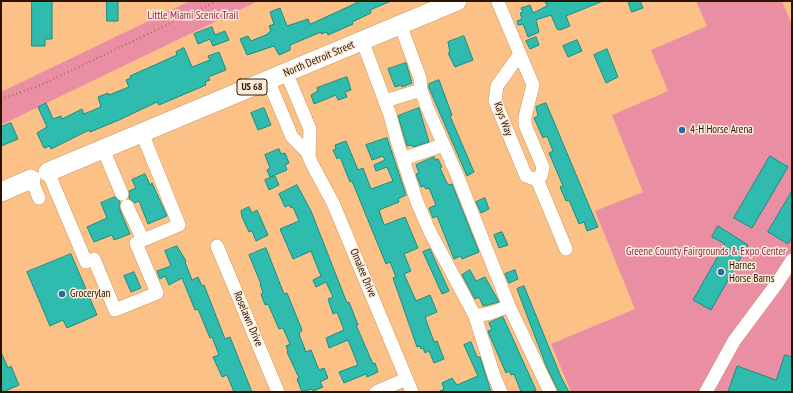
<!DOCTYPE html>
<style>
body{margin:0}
#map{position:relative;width:793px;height:393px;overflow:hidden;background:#fbc187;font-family:"PT Sans Narrow",sans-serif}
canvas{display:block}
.frame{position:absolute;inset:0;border:2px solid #291400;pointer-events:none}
</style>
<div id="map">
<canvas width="793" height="393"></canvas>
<div class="frame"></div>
</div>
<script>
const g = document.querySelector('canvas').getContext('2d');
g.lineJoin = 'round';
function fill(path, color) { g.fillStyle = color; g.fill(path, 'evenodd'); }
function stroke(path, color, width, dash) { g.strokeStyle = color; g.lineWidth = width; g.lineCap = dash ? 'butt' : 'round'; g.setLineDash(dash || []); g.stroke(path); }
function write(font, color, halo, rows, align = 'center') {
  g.font = font + ' "PT Sans Narrow",sans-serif'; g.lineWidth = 3; g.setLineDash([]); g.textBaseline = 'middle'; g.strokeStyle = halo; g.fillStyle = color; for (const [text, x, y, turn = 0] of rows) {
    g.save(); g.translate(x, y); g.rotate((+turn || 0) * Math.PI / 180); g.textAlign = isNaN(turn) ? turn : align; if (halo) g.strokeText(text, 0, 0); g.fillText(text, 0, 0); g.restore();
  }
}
fill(new Path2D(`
 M190,1H258L1,125V92Z
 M696,1H782L792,25V392H571L551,344L635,309L595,211L643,192L612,115L668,91L651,50L707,26Z`), '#ea8ea4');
const building = new Path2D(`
 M32,1H52V39H45V46H32Z
 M107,1H118V21H107Z
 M361,1H391L370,10L371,13L352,22L353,24L328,35L327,32L321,34V32L290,45V50L279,55L274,46L247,55L240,39L248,36L251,41L268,34V33L271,31L269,26L274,24L270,12L280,8L287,26L308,19L310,24Z
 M545,1H603L566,16L570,26L560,30L557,29L551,15L536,20L539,32L528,37L523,24L518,25L517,21L522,19L520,13L523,12L521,8L530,5L533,13L547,6Z
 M628,1H640L643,8L632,12Z
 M212,27L215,35L225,31L229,40L213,46L210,39L198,44L194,34Z
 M464,36L473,60L455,67L448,53H450L448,42Z
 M536,37L539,45L530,49L526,41Z
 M577,40L582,51L568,57L563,46Z
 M184,48L192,67L210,60L208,56L219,52L226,70L208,77L210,80L205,82L206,85L159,105L157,102L119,120L90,132L89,130L51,149L50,146L44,148L37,133L47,127L38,107L46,103L53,119L61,116L62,119L82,109L84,114L101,107L98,97L108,93L109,95L129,87L126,80L131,78L130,76L177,55L176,52Z
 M607,49L618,77L606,83L594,55Z
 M406,63L412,83L402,87L401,85L395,87L388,69Z
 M347,77L351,90L345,92L347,97L338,100L336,95L314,104L311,95L318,91L317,88Z
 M439,80L452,115L450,116L474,172L467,176L429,88V84Z
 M546,103L598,227L587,231L584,222L579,224L569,200L566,201L560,187L563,186L549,153L553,151L547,136L543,138L534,118L538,116L536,107Z
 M264,108L271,125L258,130L251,113Z
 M419,108L429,142L413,147L412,145L407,146L398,116Z
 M11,123L18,139L1,146V127Z
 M387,138L406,195L398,199L399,202L379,210L384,225L405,217L418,248L404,254L411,271L404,274L416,301L430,295L437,312L425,317L434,342L437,341L444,359L434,363L429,351L425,353L423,348L421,349L420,346L417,347L393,278L396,277L390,262L386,264L352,181L350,182L340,157L337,159L333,150L336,149L335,145L346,141L358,170L363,168L371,189L393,181L387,167L376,171L374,165L385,160L383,156L372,160L366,145Z
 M279,149L281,154L285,153L289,163L285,165L287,170L270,177L267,170L270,168L265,155Z
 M770,156L788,167L752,228L734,218Z
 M434,157L435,160L438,159L442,167L440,168L448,185L452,184L479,252L462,259L461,256L454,259L437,216L433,218L429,208L436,205L429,188L426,189L424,186L421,187L416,174L419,173L416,165Z
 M145,174L150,185L152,183L167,216L148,224L139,201L135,203L129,198V191L136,188L132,180Z
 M275,176L279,185L269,190L265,180Z
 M297,185L311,211L347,303L349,302L358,325H356L373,364L375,363L378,372L367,377L366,374L344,383L339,372L358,365L348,340L329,348L326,338L344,330L337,312L333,314L328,299L333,297L326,282L316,287L313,280L321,276L311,251L293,259L280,229L299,221L293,207L291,208L289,205L285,207L279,194Z
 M792,191V237L788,244L768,232Z
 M115,197L120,202V210L130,234L114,240L112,235L94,242L87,227L107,218L101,203Z
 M485,198L489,209L481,213L476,202Z
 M249,207L252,213L257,210L268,235L256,241L252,231L249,232L242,217L241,211Z
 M718,226L748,245L711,310L693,300L725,244L712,237Z
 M502,232L508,245L499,248L494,235Z
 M177,246L186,261L185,262L192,280L198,277L202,286L204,285L225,339L230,337L252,392H234L227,375L222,377L213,357L219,355L212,337L210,338L198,309L195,310L182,278L169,285L165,276L160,279L157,271L171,266L165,251Z
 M266,248L284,294L287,293L302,330L299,334L306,352L311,350L319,370L324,368L328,378L320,382L323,387L313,391L312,389L302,392L297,379L299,378L287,352L288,351L286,346L290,344L283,328L279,329L268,304L265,305L261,294L263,293L260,284H261L249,255Z
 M430,249L449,291L442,294L423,252Z
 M71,254L97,315L67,328L63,320L50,326L27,272Z
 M470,270L476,281L485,277L499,302L483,306L479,297L475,299L462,275Z
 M515,270L518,279L509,283L505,274Z
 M134,272L141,288L131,292L124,276Z
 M524,286L561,377L569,392H559L547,368L517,289Z
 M503,317L536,390L531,392H521L514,374L511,375L509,371L506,373L489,334L488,331L492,330L489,323Z
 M471,342L477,357H480L491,392H438L444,389L442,383L452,378L457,385L478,376L464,345Z
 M1,352L8,368L11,366L19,385L3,392H1Z
 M785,355L792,357V392H728L737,366L776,380Z`);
fill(building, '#2fbbad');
stroke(building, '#148f84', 1);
const minor = new Path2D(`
 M498,1V2L533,85L525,117V125L543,167L541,176L534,179L526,176L495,101L497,86L520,54
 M400,24L420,78L421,90L427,107L457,175L509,306L550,392
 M362,40L390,115L398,144L417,202L430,232L475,316L494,376L501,392
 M286,72L310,129L309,157
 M268,80L292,137L307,152L312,164L333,203L412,392
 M385,101L421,90
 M103,149L122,194
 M403,159L443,145
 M48,172L86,262L94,259L115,310L157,293L136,243L179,225L142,133
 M31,179L39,198
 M537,179L566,249
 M127,206L143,240
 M217,246L278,392
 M475,316L491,313L509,306
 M376,392L406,379
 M706,392L734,341L778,282L792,260`);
const highway = new Path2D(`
 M48,172L457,1
 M1,192L31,179`);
stroke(minor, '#cd955c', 14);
stroke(highway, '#cd955c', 20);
stroke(new Path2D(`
 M1,99L41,85L217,1`), '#9f754c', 2, [1, 3]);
stroke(minor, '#fff', 13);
stroke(highway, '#fff', 19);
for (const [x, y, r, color] of [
 [682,130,4,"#266ca0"],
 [721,272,4,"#266ca0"],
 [62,294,4,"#266ca0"]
]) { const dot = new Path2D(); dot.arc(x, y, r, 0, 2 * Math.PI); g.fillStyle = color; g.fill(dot); stroke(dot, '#fdebda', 1.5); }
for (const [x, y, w] of [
 [252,87,30]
]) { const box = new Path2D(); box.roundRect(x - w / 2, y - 8, w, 16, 3); g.fillStyle = '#fdebda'; g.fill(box); stroke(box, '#291400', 1); }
write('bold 10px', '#291400', null, [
 ["US 68",252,87]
]);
write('11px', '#912549', '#fdebda', [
 ["Little Miami Scenic Trail",193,16],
 ["Greene County Fairgrounds & Expo Center",706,252]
]);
write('11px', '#291400', '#fdebda', [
 ["North Detroit Street",319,59,-23],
 ["Kays Way",503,119,70],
 ["Omalee Drive",363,273,67],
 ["Roselawn Drive",248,319,67]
]);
write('11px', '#291400', '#fdebda', [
 ["4-H Horse Arena",690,130],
 ["Harnes",729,266],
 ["Horse Barns",729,279],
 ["Grocerylan",70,294]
], 'left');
</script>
